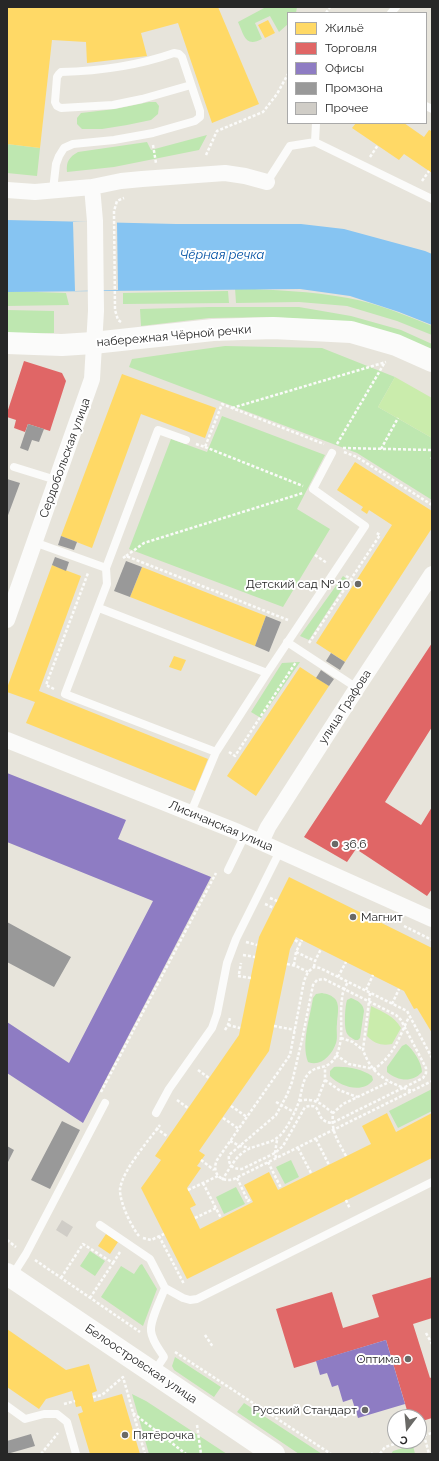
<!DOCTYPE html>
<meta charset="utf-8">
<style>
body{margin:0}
#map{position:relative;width:439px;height:1461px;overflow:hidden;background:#e7e4db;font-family:Raleway,sans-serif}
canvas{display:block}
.frame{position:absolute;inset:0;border:8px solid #272727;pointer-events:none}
.legend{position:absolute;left:287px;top:12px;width:140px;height:112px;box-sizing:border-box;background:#fff;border:1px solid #a9a9a9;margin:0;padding:5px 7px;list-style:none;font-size:12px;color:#272727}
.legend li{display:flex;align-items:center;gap:8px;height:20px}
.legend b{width:20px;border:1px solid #a9a9a9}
.north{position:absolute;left:387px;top:1409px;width:40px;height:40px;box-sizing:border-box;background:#fff;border:1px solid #a9a9a9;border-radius:50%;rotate:196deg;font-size:11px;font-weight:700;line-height:16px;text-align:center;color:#272727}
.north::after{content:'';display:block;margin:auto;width:14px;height:18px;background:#6a6966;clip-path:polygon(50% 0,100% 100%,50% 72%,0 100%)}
</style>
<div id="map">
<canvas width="439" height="1461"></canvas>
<div class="frame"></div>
<ul class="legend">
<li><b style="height:11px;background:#ffd966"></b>Жильё</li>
<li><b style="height:11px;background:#e06666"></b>Торговля</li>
<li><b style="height:11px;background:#8e7cc3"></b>Офисы</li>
<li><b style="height:11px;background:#999"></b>Промзона</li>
<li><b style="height:11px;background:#d0cdc7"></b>Прочее</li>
</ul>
<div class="north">С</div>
</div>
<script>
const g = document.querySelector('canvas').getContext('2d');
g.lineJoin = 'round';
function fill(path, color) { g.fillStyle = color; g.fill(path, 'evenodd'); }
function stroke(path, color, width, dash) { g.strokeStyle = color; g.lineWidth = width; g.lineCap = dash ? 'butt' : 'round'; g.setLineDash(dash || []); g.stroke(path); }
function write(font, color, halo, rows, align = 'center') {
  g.font = font + ' Raleway,sans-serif'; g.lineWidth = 4; g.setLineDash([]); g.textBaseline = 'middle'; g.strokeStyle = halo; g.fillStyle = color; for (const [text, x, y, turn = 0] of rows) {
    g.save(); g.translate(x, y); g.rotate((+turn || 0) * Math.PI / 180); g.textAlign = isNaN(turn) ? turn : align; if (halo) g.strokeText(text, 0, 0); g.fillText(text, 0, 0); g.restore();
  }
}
fill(new Path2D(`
 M266,7H297L296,13H288V24L279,32L270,16L255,23L262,39C245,48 244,35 238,22Z
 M149,102H156L159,106L158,114L151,120L127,125L102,129H82L77,124V118L81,113L115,109Z
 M207,135L199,150L114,167L67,172C66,162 69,157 78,152L147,142L151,150Z
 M7,144L40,148L37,176L7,173Z
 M235,288C273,290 311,291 348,298C377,303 405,315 432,326V335L397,321L347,306L299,302L236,303Z
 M7,291L66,293L69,305L7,306Z
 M228,291L229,303L123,304V293Z
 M209,307H299L351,316L401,330L432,344V351L350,322L271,317L209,318L141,326L140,309Z
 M7,310L54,311V333L7,335Z
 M225,346L322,348L395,377L378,407L432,438V500L357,453L129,367L132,359Z
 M222,416L325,455L297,509L330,529L283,607L129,549L171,439L207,452Z
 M343,576L348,580L309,640L300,636Z
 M300,662L261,718L251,712L282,663Z
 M322,993C327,994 332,995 336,1000C340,1007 337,1017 337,1024C336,1030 338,1038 336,1043C332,1055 321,1067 308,1062C301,1043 310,1018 313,998L316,994Z
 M351,998C358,1001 363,1003 364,1011L360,1038L358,1040H355C352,1038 347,1036 346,1031C344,1025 345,1006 347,1000Z
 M406,1044C413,1049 422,1063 422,1072C412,1083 398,1081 387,1072V1067L402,1046Z
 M334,1067C346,1066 362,1069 372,1076L373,1080C363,1094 341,1087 330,1076V1071Z
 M432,1089V1111L398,1128L389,1111Z
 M291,1160L299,1177L285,1184L276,1167Z
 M236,1187L245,1204L224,1214L216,1197Z
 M90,1251L105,1261L95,1276L80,1266Z
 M142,1264L157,1289L143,1326L101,1297L121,1266L134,1274L140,1265Z
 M175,1357L221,1387L214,1397L174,1370L172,1366Z
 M132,1394L146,1401L227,1454H149Z
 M244,1403L322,1454H299L237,1412Z
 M413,1445L415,1454H391L393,1451Z`), '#bee7b0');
fill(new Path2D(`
 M395,377L432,398V438L378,407Z
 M371,1006C383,1012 394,1016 401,1028L392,1044C382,1046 375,1044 367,1036Z`), '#caecac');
fill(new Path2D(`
 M7,220L176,224H301L344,229L425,251L432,254V325L399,312L350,296L300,289L7,292Z`), '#86c4f2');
fill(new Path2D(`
 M95,221L117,222L118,290L75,291L73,222Z`), '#e7e4db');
fill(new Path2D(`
 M7,7H218L259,104L212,123L178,23L141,33L147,56L87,63L86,42L52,40L40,148L7,144Z
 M268,20L275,33L265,38L258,25Z
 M356,123H404L424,137L429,130L432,131V173L404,154L399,160L352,128Z
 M122,374L216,408L205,438L141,414L92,548L61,536Z
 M355,462L432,511V528L345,662L316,643L392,525L369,510L367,514L361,510L363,507L337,490Z
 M52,565L81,576L39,691L208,759L195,791L26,723L35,702L7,692V688Z
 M142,567L266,616L255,646L130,597Z
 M174,656L186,660L181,671L169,667Z
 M300,667L329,686L256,796L227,776Z
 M289,877L432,948V1033L417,1008L414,1009L404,991L296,937L290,949L269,1051L199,1151L205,1155L197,1166L201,1168L187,1188L196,1205L190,1208L200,1229L253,1202L244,1185L269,1172L278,1190L371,1144L362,1126L387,1113L396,1132L432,1113V1158L187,1279L141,1188L161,1160L155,1156L239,1035L259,937Z
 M106,1234L118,1242L110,1254L98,1246Z
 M7,1329L66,1370L89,1364L97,1391L92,1393L94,1402L122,1394L140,1454H90L78,1414L83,1412L81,1406L76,1407L72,1391L46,1399L39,1409L7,1387Z`), '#ffd966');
fill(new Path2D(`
 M24,361L62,373L66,381L50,431L28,424L25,432L14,428L16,420L7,417V413Z
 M432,643V727L385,802L421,825L432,807V889L427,896L356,849L347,862L304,837Z
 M432,1277V1318L413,1324L430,1378L432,1377V1418L419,1422V1417H409L386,1340L294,1368L276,1309L332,1292L343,1328L379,1317L372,1295Z`), '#e06666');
fill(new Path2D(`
 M7,773L126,820L118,839L211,877L83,1123L7,1073V1022L69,1063L153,901L7,842Z
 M386,1340L405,1404L358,1418L352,1399L343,1402L338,1385L332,1387L327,1373L320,1375L316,1361Z`), '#8e7cc3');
fill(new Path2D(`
 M28,424L44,429L39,442L32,440L28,451L20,448Z
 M7,479L20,483L7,518Z
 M61,536L77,542L74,550L58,545Z
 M55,557L69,562L66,571L52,565Z
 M126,561L142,567L130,597L114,591Z
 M266,616L281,622L269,652L255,646Z
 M331,653L345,662L340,670L326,661Z
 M321,670L334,679L329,686L316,678Z
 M7,922L71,957L54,987L7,962Z
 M62,1121L80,1130L50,1189L31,1180Z
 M7,1146L14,1150L7,1164Z
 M31,1434L35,1446L7,1454V1441Z`), '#999');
fill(new Path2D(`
 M62,1220L73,1227L67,1237L56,1230Z`), '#d0cdc7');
stroke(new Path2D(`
 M326,13L330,7
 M153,145L156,163
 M206,155L217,131L263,112L277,94L288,74
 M370,157L378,145
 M422,181L429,171
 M121,322L118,320L115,310L114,211L117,201L124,198
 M232,408L386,362
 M196,444L205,447L222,404L324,444
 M337,444L385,362
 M205,447L303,486
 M343,448L432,450
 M381,449L398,418
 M344,452L357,457L432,505
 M431,459L432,458
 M315,555L327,563
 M126,556L144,543L303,493
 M123,558L126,556L288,620
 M346,576L356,582
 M309,643L380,535L375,532
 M54,689L46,685L88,573
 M229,752L235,756L296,662
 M270,898L277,901
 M265,904L274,908
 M404,926L432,940
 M295,940L301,944
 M246,942L257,945
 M296,952L315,961
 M243,955L255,957
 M287,964L296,966L308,972
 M294,965L296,952L302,940
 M314,967L315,961L321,949
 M239,974L241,963
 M238,976L251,978
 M338,977L346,962
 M324,979L396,1015L401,1020L426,1068V1073L423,1078L332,1123C312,1121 325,1101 305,1107L283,1146L275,1153L242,1169C232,1169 228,1165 229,1155L276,1115L287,1095L292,1082L302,1040L313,985L317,980Z
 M366,990L373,975
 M370,993L363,1050C372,1075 387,1082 412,1091
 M392,1004L399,989
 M228,1025L240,1028
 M274,1026L295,1030
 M225,1030L228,1025L230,1018
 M341,1038L353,1042L363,1050
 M336,1055L349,1064L374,1069C394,1056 399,1037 409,1017
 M432,1058L407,1011L320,968L314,967L308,972L304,981L290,1055L217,1160C211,1173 221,1183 234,1179L432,1081
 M198,1070L209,1078
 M325,1080L339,1090L357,1097
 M101,1092L216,873
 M177,1100L188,1108
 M299,1101C315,1097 321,1104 333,1113
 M317,1101L325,1080V1067
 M276,1102L294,1112
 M231,1106L247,1117
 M223,1118L239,1129
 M156,1128L168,1137
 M316,1139L329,1165
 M230,1141L240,1146L250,1148
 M298,1148L311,1173
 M346,1156C337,1139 331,1132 333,1113L343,1104L389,1082
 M276,1158L275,1153L277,1140
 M201,1160L214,1170
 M268,1162L281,1188
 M237,1178L248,1201L251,1199
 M222,1180C229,1170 235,1157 245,1151C258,1143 274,1145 284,1131C290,1122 296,1111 299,1101C302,1092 302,1080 309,1073C318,1064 328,1071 336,1056C345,1038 339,1017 342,999C342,993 345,987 348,982
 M203,1183L221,1218
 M188,1190L218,1176
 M346,1200L350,1209
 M195,1218L216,1208
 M139,1236C131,1226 120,1203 120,1190C121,1172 149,1140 160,1125
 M159,1236L184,1284
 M143,1238L151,1240L164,1234
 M7,1240L16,1247
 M35,1260L140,1332
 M113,1263L120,1252
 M61,1278L83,1244L113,1263L90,1298
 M426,1333L432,1344
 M205,1335L213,1347
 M175,1352L331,1454
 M93,1397L102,1395L123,1377L145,1454
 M64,1404L75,1401
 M133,1413L186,1454
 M197,1425L201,1454
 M424,1435L429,1454
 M419,1437L432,1433
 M371,1453L372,1454
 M41,1454L58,1433
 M380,1454L385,1447L405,1441`), '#fbfbfa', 2.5, [3, 2]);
stroke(new Path2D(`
 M391,13L396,7
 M426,106L432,109
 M316,123L315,142L432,199
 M267,182L290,146L315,142
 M53,190L56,164L59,156L64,148L73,144L114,140L153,133L195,121L200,117V111L182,57L179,54L174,53C137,66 100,71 61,72L59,74L57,77L55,102L57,106L61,108L113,105L142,99L191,85
 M14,467L56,480
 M34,542L106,568L107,584L65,694L216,752L191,812
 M106,568L158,430L186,440
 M99,608L267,673L216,752
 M287,642L357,688
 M267,673L365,526L313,489L332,453
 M228,870L245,835
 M156,1113L169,1089L212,1028L217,1014L227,963L236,939L280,851
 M100,1225L150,1259L165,1288L183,1298L190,1300L197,1299L432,1182
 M12,1276L26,1254L105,1103
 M154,1372L164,1357C159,1349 152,1341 151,1331C150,1320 161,1299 165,1288
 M7,1406L25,1419L44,1414H57L67,1422L76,1454`), '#fbfbfa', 8);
stroke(new Path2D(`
 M7,190L35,192L92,187L121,181L142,179L225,173L245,176L267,182
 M7,620L92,379L96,311L95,221L92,187
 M7,740L238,832L432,919
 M261,842L268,827L357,688L432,574`), '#fbfbfa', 16);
stroke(new Path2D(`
 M7,343L62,345L93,343L213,330L273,328L351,332L396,345L432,361
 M7,1274L274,1454`), '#fbfbfa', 22);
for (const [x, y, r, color] of [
 [358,584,4,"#6a6966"],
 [335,844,4,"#6a6966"],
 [353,917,4,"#6a6966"],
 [408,1359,4,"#6a6966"],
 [365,1410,4,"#6a6966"],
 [125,1435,4,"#6a6966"]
]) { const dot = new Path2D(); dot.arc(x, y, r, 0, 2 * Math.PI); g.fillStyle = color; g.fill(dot); stroke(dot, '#fff', 1.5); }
write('12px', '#272727', '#fff', [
 ["набережная Чёрной речки",174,336,-5],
 ["Сердобольская улица",65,458,-70],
 ["улица Графова",345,707,-57],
 ["Лисичанская улица",221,826,23],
 ["Белоостровская улица",141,1364,34]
]);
write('12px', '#272727', '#fff', [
 ["Детский сад № 10",350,584],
 ["36,6",343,844,"left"],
 ["Магнит",361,917,"left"],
 ["Оптима",400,1359],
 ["Русский Стандарт",357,1410],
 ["Пятёрочка",133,1435,"left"]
], 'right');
write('italic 13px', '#0050a3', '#fff', [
 ["Чёрная речка",222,255]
]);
</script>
